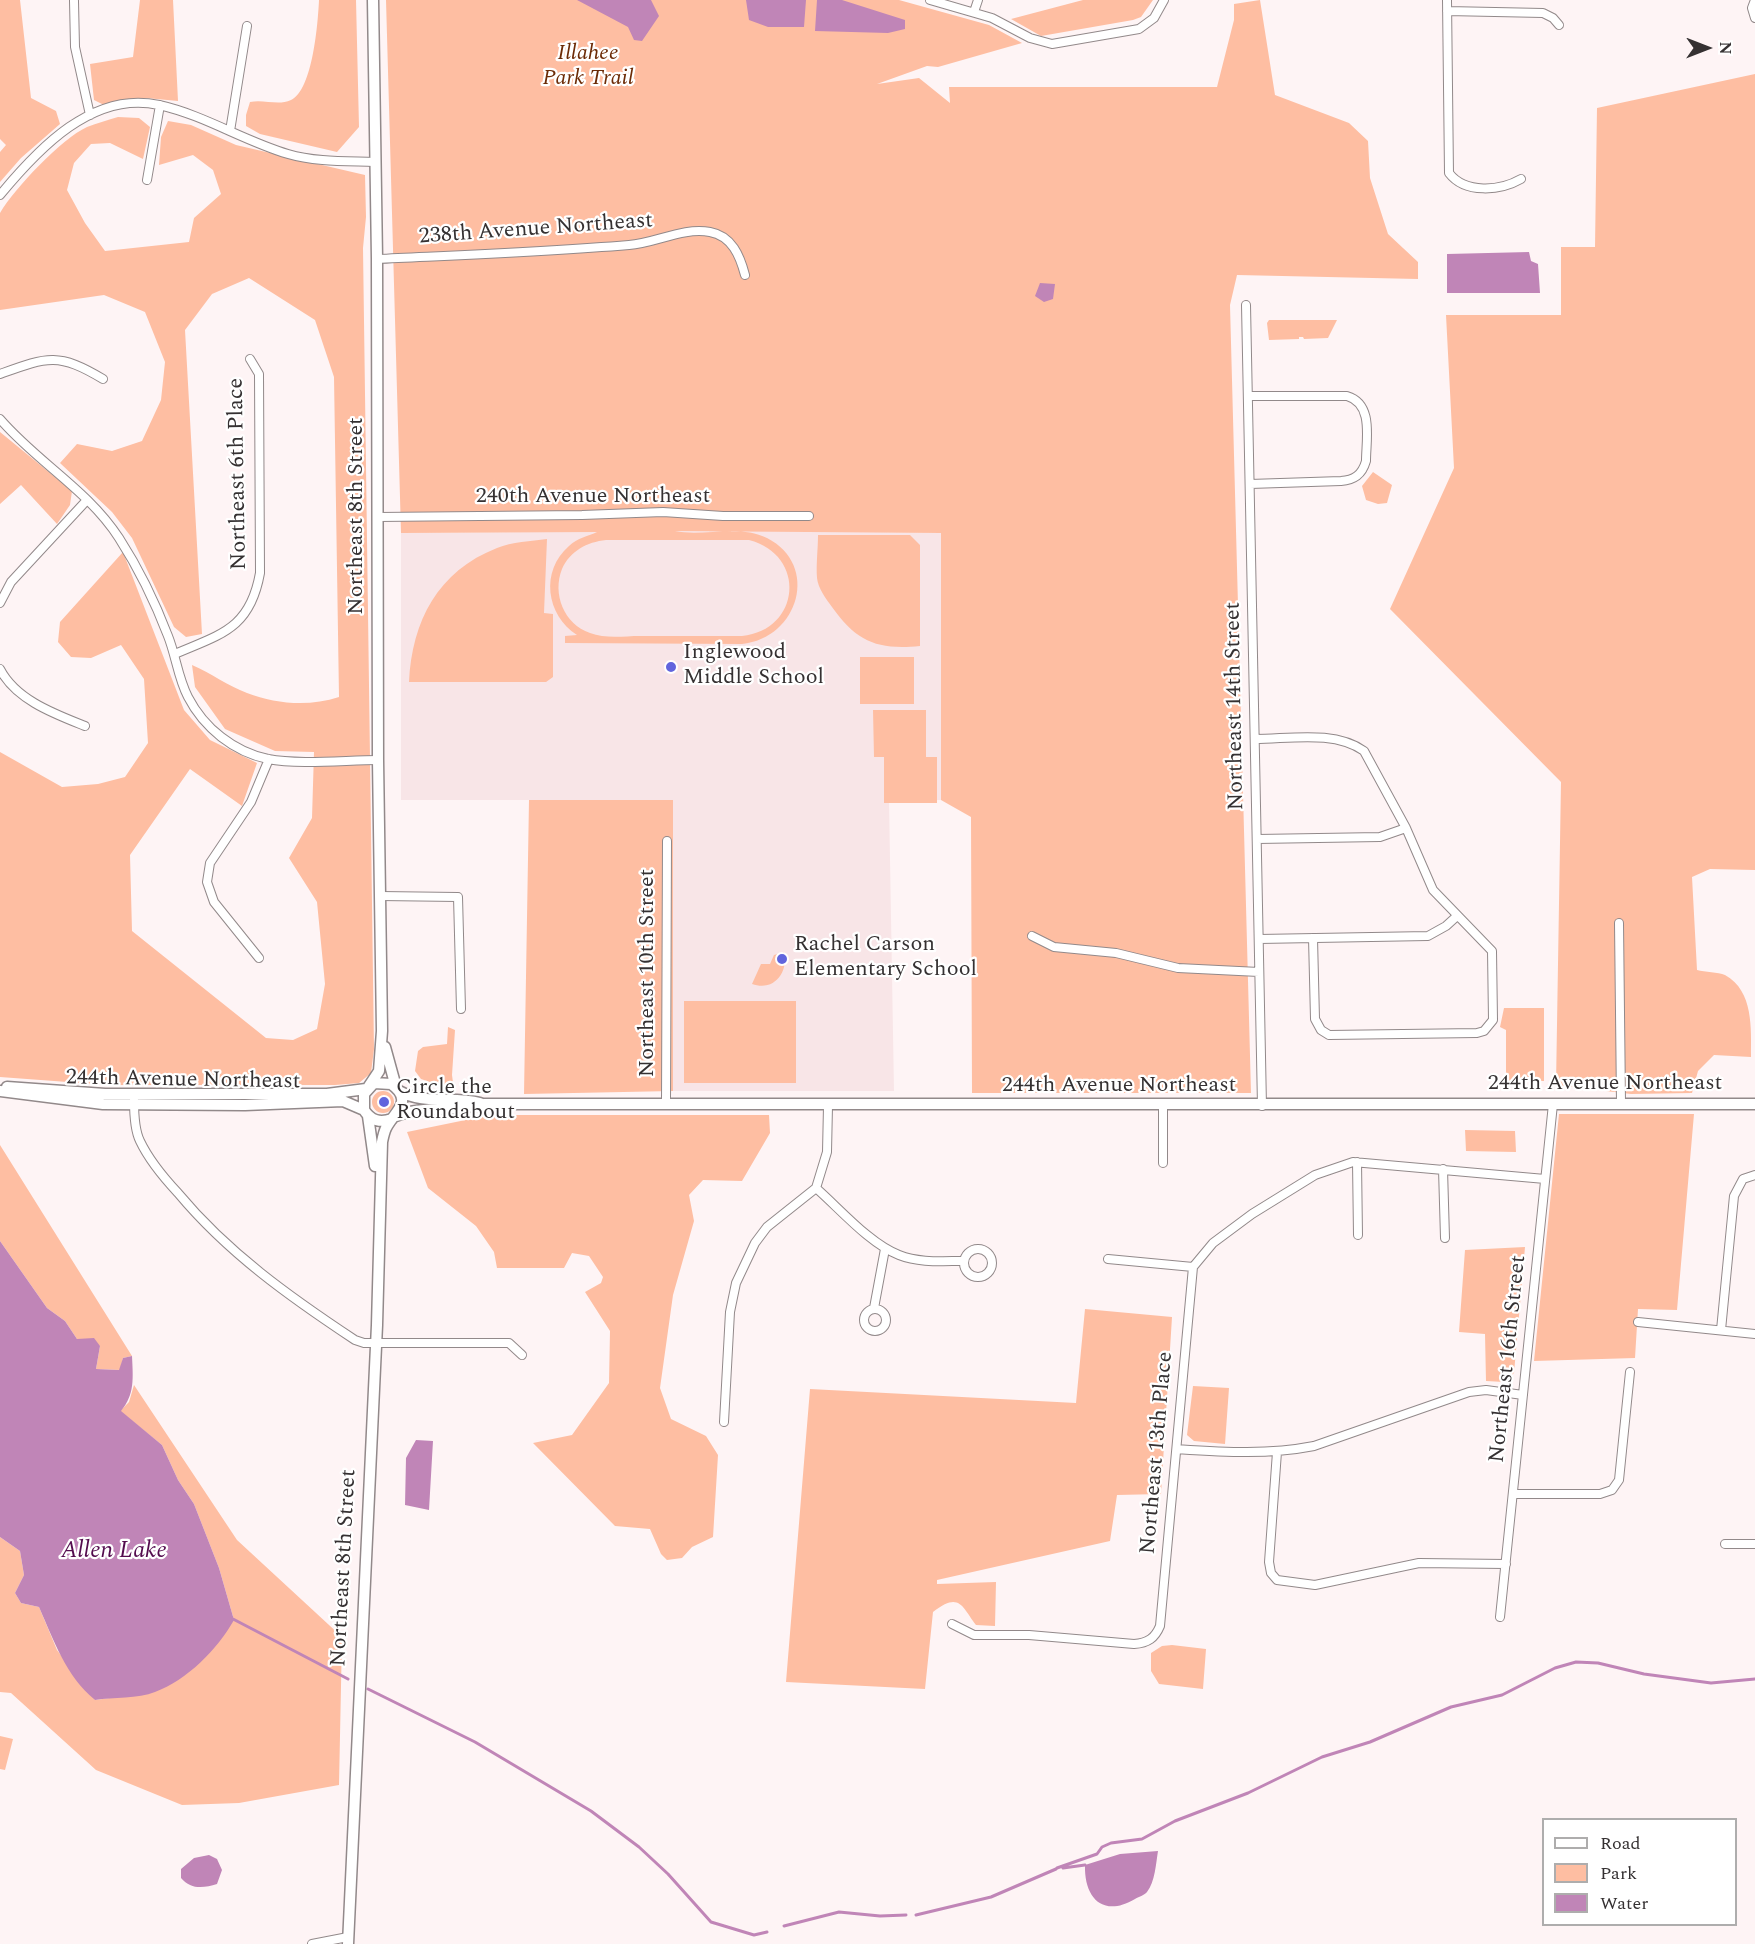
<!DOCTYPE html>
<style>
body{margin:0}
#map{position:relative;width:1755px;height:1944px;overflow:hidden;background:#fef4f5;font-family:Spectral,serif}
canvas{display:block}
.legend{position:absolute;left:1542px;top:1818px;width:195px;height:108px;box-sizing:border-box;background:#fff;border:2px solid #aeadad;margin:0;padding:8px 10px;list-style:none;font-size:18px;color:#353132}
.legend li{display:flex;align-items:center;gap:12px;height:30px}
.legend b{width:30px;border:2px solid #aeadad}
.north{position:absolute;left:1677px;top:18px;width:60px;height:60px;-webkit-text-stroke:4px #fff;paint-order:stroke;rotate:90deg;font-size:16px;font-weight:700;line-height:24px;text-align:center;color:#353132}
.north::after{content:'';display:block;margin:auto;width:21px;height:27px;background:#353132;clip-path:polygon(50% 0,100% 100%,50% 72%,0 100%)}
</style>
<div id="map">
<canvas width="1755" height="1944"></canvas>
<ul class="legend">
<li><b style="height:8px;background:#fff"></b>Road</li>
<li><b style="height:16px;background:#febea2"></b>Park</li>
<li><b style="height:16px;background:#c085b7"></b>Water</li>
</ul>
<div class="north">N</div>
</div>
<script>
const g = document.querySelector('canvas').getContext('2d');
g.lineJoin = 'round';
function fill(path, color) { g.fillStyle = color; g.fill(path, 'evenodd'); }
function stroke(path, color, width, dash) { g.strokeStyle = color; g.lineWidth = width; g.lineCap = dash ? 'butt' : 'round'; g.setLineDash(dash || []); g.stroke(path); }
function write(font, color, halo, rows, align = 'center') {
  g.font = font + ' Spectral,serif'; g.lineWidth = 4.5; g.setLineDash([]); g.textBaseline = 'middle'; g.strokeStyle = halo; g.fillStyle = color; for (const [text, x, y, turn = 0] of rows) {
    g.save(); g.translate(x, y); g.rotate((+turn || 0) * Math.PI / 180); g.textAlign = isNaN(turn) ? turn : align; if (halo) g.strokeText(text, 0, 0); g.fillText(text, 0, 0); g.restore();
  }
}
fill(new Path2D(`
 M753,530L941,533V800L889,801L894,1091H673L672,800H401V533Z`), '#f8e5e7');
fill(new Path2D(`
 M0,0H20L31,98L56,111L60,124L21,158L0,182V152L6,145L0,139Z
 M140,0H173L178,101L146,98L104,105L94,100L90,64L133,57Z
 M319,0H356L359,127L337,152L260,134L246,126V115L250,102C264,99 278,106 291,100C313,90 318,22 319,0Z
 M386,0H899L989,25L1022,43L938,67L927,66L877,84L919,78L950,103L949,87H1217L1234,20V4L1260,0L1275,95L1349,123L1368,141L1370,178L1388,234L1418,262V279L1237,275L1230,305L1251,1093H972L971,817L941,800V533L675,531C703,537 739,524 767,538C820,565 799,638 742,644L565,643V636L577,635C546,615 540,571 569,546C577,538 589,536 597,532L401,533ZM749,540C807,555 801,630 742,636C708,636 674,636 640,636C624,636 605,639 590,633C564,624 552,594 562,569C570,551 587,542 606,540Z
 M1083,0H1153L1141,17L1133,20L1041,36L1011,19Z
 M1755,74V870L1710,869L1692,877L1697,970C1705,972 1718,972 1725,975C1754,991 1751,1029 1751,1057L1714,1055L1698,1071L1692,1093L1631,1094L1556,1085L1561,782L1390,609L1454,468L1446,315H1561V247H1595L1597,108Z
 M118,117L139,118L150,127L143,159L110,143L91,144L74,163L67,190L85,223L105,251L189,242L194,218L221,194L213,170L193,155L159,165L161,137L168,121L191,125L236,145L365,175L366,217L363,248L374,1049L371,1073L359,1083L335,1085H108L0,1077V752L62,787L98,784L125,777L148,743L144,679L121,645L91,658L71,657L58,642L60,622L123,552L184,710L210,740L257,763L242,806L190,769L130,855L132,931L266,1038L293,1040L317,1029L325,984L317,902L289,858L312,818L314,752L275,751L225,729L195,687L192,665C211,673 228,686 247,693C276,704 309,707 339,697L334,377L315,320L249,278L212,294L185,330L202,634L186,637L174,627L132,538L112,512L60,463L77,444L112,451L142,441L161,400L165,362L145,312L104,295L0,310V213C15,188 61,139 87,127C97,123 108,120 118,117Z
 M1269,320H1337L1328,338L1304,339L1303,337H1299V339L1269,340L1267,323Z
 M0,432L72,491L70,505L57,524L21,485L0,504Z
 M1373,472L1392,485L1387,503L1378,504L1366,500L1362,486Z
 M818,535H910L920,545V646C877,650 857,642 832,607C826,599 818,588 817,578C816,564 818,549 818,535Z
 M547,539L544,613L553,614V677L546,682H409C412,621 438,571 497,548C512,542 531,541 547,539Z
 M860,657H914V704H860Z
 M873,710H926V757H937V803H884V757H874Z
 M529,800H673V1091L524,1094Z
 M784,952C789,972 774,992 752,984L761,964H770L774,955Z
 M684,1001H796V1083H684Z
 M1504,1008H1544V1081H1506V1030L1500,1027Z
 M448,1027L455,1030L452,1075L454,1090L421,1079L415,1071L418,1051L423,1047L447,1044Z
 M372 1102a11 11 0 1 1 22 0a11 11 0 1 1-22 0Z
 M1559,1114H1694L1677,1310L1638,1309L1635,1358L1534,1361Z
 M490,1115H769L770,1133L742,1181L703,1180L689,1195L694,1221L673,1295L660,1388L671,1419L706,1436L718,1455L713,1537L692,1547L682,1558L667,1560L661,1554L650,1529L615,1526L533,1443L572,1435L609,1383L610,1331L585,1292L601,1283L603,1277L589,1256L572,1253L564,1268H497L494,1252L476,1226L428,1188L407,1132Z
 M1465,1130L1515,1131L1516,1152L1466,1151Z
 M0,1145L132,1356L123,1358L120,1370L96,1369L100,1346L77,1339L65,1321L47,1308L0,1241Z
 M1525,1247L1514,1373L1504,1382L1486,1381L1485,1334L1459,1332L1465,1250Z
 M1085,1309L1172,1317L1161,1494L1117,1495L1110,1541L937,1580V1584L996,1582L995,1626L976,1625C962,1607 960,1591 933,1612L925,1689L786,1682L810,1389L1076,1403Z
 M134,1385L237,1540L342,1637L339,1785L239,1803L182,1805L96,1770L11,1693L0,1692V1537L20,1551L24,1575L15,1593L21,1603L39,1607L57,1650L95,1700L117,1697L234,1620L219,1568L194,1504L178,1480L162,1445L120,1411L129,1402Z
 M1193,1386L1229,1388L1225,1444L1194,1441L1187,1435Z
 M1172,1645L1206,1649L1203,1689L1159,1684L1151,1671V1653L1162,1646Z
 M0,1736L13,1739L5,1770L0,1769Z`), '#febea2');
fill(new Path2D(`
 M577,0H651L659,16L642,41L634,40L628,27Z
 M746,0H806L804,27H768L749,20Z
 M817,0H842L905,20V29L888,33L815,31Z
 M1529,252L1531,261L1538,264L1540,293H1447V254Z
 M1040,283L1055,284L1053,299L1044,302L1035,296Z
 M0,1241L47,1308L65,1321L77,1339L94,1338L100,1346L96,1369L119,1370L123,1358L132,1356C133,1378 135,1394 121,1411L162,1445L178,1480L194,1504L219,1568L234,1620C217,1650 187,1680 155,1692C138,1699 113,1697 95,1700C66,1676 54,1641 39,1607L21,1603L15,1593L24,1575L20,1551L0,1537Z
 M416,1440L433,1441L429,1510L405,1505L406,1458Z
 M1158,1851C1156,1863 1155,1882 1147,1892C1145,1895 1138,1897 1135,1899C1103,1918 1084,1898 1085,1865L1120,1854Z
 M209,1855L217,1859L222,1870L217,1884C204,1888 191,1890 181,1878V1869L194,1858Z`), '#c085b7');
stroke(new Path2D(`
 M233,1619L348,1679
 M368,1689L475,1742L591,1811L639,1847L668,1874L711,1922L754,1935L767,1932
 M1057,1868L1097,1854L1102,1847L1111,1843L1142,1839L1175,1821L1248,1793L1322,1757L1370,1742L1451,1707L1502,1695L1555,1668L1576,1662L1598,1663L1644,1674L1711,1683L1755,1679
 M1063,1868L1085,1865
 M916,1915L991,1897L1056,1869
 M784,1926L839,1912L880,1916L906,1915`), '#c085b7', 3);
const minor = new Path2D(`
 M930,0L992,18L1030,38L1052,44L1139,29L1154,18L1164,0
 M1447,0L1449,173C1465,194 1500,191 1521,179
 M1755,0L1752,8L1755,18
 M74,1L75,47L90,115
 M1447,11L1543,13L1553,18L1559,25
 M974,12L978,0
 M230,131L247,26
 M147,180L160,105
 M0,195C38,149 93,90 159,105C204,115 244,141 288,154C315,162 346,161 374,162
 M377,259C461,255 545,252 629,245C656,243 683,227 710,232C732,236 740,256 745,275
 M1246,305L1262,1106
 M0,374C47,357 58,352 103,379
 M1248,396H1347C1374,404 1366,439 1366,461C1362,475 1354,480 1341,481L1250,484
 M0,419C37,462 88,490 119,538C139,569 155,602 168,636C176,656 178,678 188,697C204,728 234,752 268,759C299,765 346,760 378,760
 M378,517L582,515L663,512L723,516H809
 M0,603L11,582L87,500
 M175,654C221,634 250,629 260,573L259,374L250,359
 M0,669C16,700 55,714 85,726
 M1255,739C1290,739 1334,730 1364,751L1406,828L1433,890L1492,951L1493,1020L1484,1031L1477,1033L1329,1035L1321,1030L1315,1019L1313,938
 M1257,839L1380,837L1406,828
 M380,896L458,897L461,1009
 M1619,923L1621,1103
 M1032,936L1054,947L1116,953L1178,968L1259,972
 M1259,939L1428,936L1446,926L1457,916
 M259,958L214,902L207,882L210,863L251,802L269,759
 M134,1100C134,1111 135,1131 140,1141C149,1160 164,1178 178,1193C228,1253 290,1297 355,1340L364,1343H509L522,1355
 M666,1104L667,841
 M1357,1162L1358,1235
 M1163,1163V1106
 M1443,1169L1445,1238
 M816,1188C840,1209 870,1244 899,1255C919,1263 942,1261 963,1261
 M964 1263a14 14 0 1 1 28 0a14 14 0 1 1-28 0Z
 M1108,1259L1193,1267
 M874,1308L885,1249
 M864 1320a11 11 0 1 1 22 0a11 11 0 1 1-22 0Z
 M1638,1322L1755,1334
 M1721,1330L1734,1196L1743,1179L1755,1175
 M724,1422L730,1312L736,1283L755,1243L767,1227L816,1188L827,1152L828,1106
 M1177,1449C1224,1452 1268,1455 1314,1446L1469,1392L1486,1390L1523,1395
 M1277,1452L1269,1562L1271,1573L1277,1580L1315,1585L1419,1563L1506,1564
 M1513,1494H1600L1612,1490L1619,1480L1630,1372
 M1725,1544H1755
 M1500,1617L1553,1104
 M952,1624L974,1635H1029L1134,1644C1148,1643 1155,1638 1160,1626L1193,1267L1213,1243L1252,1214L1315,1175L1353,1162L1545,1179
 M312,1944L348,1937`);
const tertiary = new Path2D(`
 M385,1047L396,1087
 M369,1086L379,1071L382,1031L378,760L377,259L373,0
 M7,1087L105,1094H327L366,1089
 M0,1091L103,1104L245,1105L343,1101L364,1110
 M399,1091C424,1105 453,1096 480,1103
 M368,1116L375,1166
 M396,1116C424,1105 455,1112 484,1104H1755
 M348,1944L377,1325L382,1142C383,1137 384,1132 386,1128C394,1112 415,1101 391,1084L374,1083L364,1094V1110C371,1121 380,1123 392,1119`);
stroke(minor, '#92898a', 10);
stroke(tertiary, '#92898a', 13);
stroke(minor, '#fff', 8);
stroke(tertiary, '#fff', 10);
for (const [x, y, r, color] of [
 [671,667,6,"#6165dd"],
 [782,959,6,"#6165dd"],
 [384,1102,6,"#6165dd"]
]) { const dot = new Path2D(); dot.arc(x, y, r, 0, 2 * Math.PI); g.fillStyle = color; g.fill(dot); stroke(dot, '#fff', 2); }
write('italic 22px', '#6c2b06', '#fff', [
 ["Illahee",588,55],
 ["Park Trail",588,80]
]);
write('22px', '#353132', '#fff', [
 ["238th Avenue Northeast",536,230,-4],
 ["Northeast 6th Place",239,474,-91],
 ["240th Avenue Northeast",593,498],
 ["Northeast 8th Street",358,516,-90],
 ["Northeast 14th Street",1236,706,-91],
 ["Northeast 10th Street",649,973,-90],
 ["244th Avenue Northeast",183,1081,1],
 ["244th Avenue Northeast",1605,1085],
 ["244th Avenue Northeast",1119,1087],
 ["Northeast 16th Street",1509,1359,-84],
 ["Northeast 13th Place",1158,1453,-85],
 ["Northeast 8th Street",345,1568,-87]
]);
write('22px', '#353132', '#fff', [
 ["Inglewood",683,654],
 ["Middle School",683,679],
 ["Rachel Carson",794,946],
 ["Elementary School",794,971],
 ["Circle the",396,1089],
 ["Roundabout",396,1114]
], 'left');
write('italic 24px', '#540c4e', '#fff', [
 ["Allen Lake",114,1552]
]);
</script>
